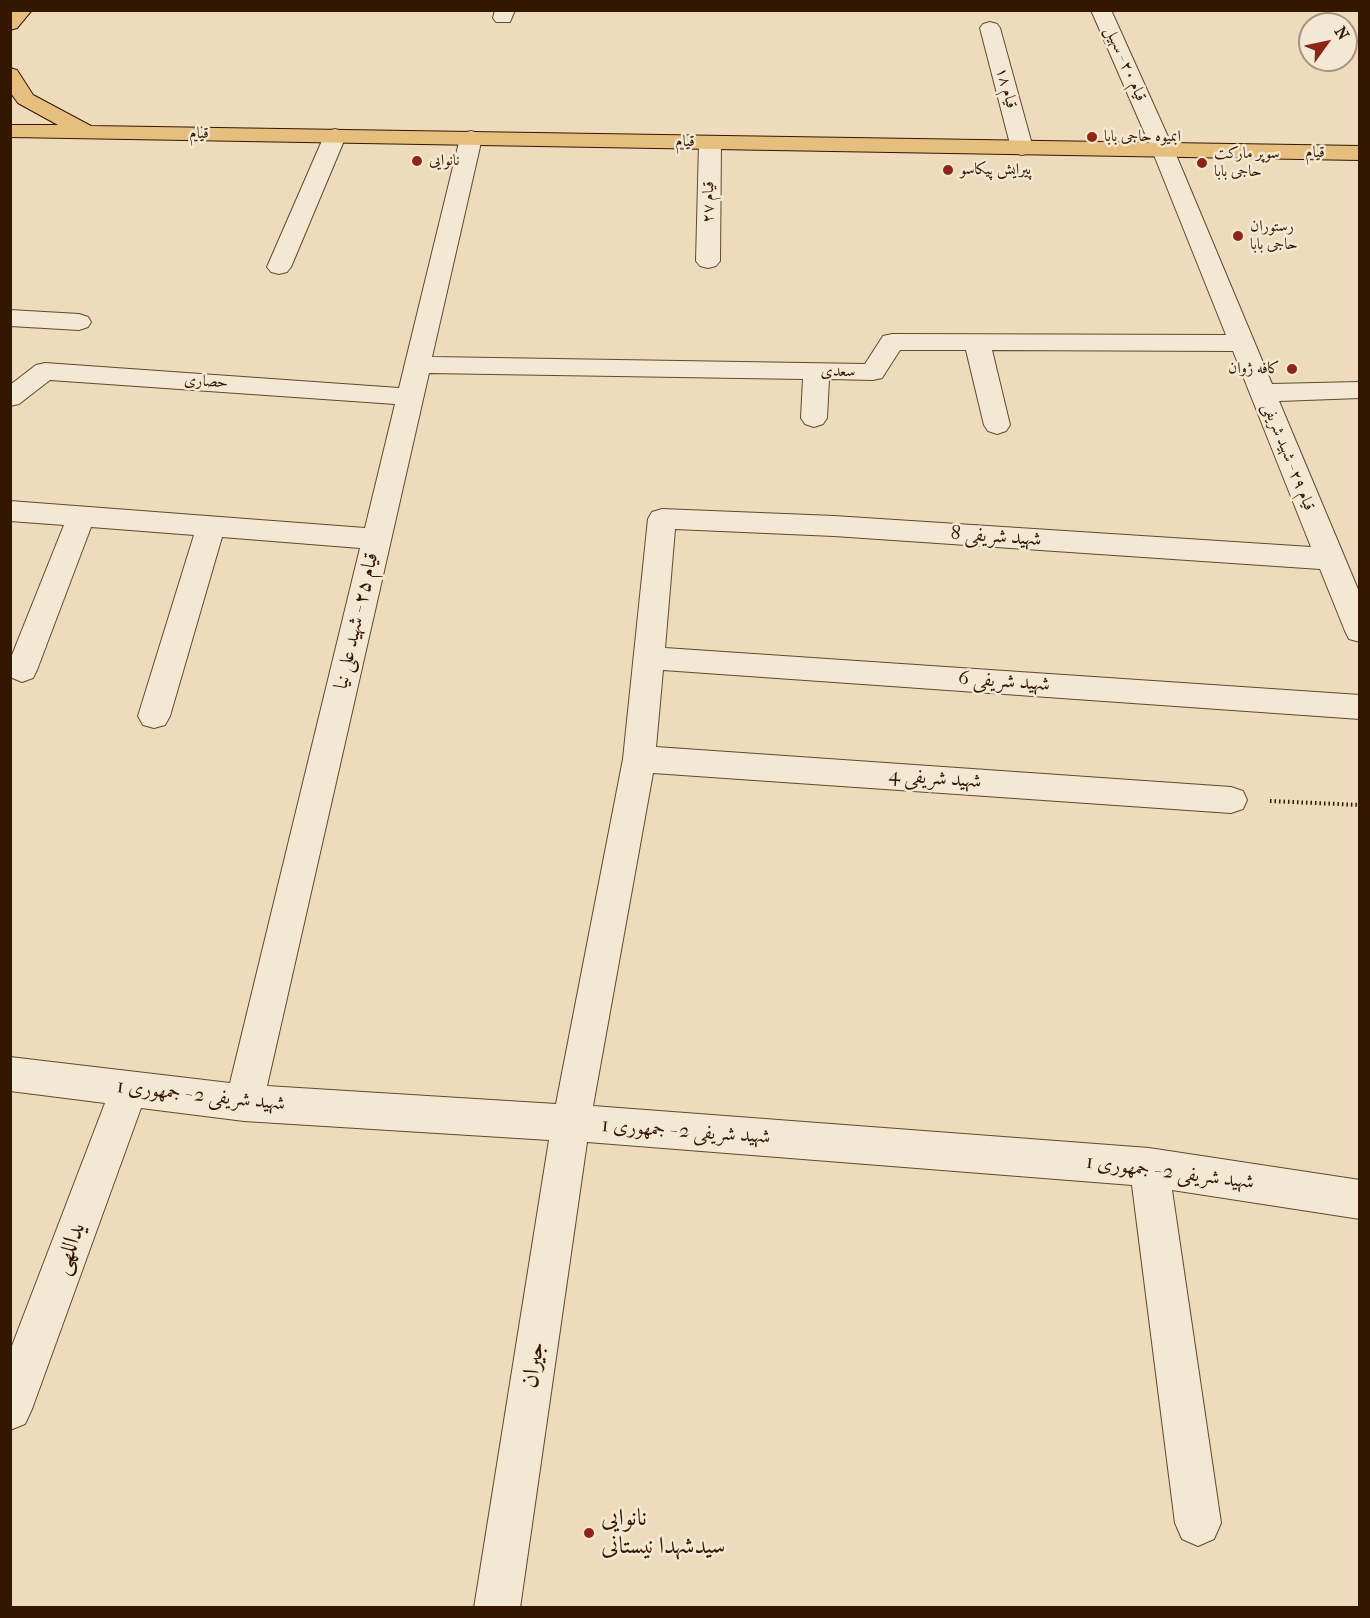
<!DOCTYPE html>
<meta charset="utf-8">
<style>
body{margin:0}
#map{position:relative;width:1370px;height:1618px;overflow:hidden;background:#eddbbc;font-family:"IM FELL French Canon",serif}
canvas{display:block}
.frame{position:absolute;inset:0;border:12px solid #341700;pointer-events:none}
.north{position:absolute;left:1298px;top:12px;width:60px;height:60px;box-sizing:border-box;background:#f3e8d3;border:2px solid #a7947f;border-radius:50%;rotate:57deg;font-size:16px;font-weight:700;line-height:24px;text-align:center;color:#341700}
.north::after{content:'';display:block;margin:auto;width:21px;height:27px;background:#8f2418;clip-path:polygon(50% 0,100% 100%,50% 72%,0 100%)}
</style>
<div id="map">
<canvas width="1370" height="1618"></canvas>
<div class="frame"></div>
<div class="north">N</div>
</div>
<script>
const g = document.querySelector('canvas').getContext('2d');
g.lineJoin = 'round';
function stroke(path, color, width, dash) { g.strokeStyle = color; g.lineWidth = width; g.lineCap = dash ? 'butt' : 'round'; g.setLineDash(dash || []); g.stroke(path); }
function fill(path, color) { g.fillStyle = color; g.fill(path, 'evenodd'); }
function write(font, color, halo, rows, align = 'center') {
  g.font = font + ' "IM FELL French Canon",Amiri,serif'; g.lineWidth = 5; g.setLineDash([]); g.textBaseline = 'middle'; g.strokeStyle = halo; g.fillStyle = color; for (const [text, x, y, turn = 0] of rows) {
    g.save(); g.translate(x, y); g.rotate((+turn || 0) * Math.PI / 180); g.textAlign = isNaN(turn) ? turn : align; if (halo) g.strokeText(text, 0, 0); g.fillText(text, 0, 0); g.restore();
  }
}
const minor = new Path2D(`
 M495,10H515L510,22H496L493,18Z
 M1091,10H1111L1174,150L1272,384L1360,382V398L1279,401L1360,594V642L1349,639L1345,631L1320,569L834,536L675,529L665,648L1360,695V719L663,670L656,747L1231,787L1243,791L1247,800L1243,809L1231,813L653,773L593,1106L1149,1148L1360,1180V1219L1172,1190L1221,1523L1214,1539L1198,1546L1182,1539L1175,1523L1132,1185L587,1142L520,1608H474L549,1140L244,1121L141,1108L32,1409L25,1424L10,1430V1351L105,1103L10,1091V1057L230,1083L360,548L222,537L170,716L165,725L154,728L143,725L138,716L194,535L91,527L37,670L33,678L22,682L10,677V660L64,525L10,521V501L365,528L395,404L50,380L19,404L10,406V385L36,365L45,363L399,388L460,138L463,133L471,131L479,133L482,138L432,357L865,364L883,336L892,334L1226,335L1152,150ZM900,350H966L984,425L988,431L997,434L1006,431L1010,425L992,350L1233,351L1311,547L834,516L662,509L652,512L648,519L623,759L556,1104L267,1086L429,373L803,379L801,418L805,424L814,427L823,424L827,418L829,379L873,380L882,378Z
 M990,22L997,24L1000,28L1033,148L1030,153L1022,155L1014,153L1011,148L980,28L983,24Z
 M335,129L343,131L346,136L291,267L287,272L279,274L271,272L267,267L324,136L327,131Z
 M710,136L718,138L721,143L720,261L716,266L708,268L700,266L696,261L699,143L702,138Z
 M10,310L79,314L88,317L91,322L88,327L79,330L10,326Z`);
const major = new Path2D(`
 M12,10H32L17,28L10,30Z
 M10,68L17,70L33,95L91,126L1360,146V160L10,137V125H58L18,103L10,92Z`);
stroke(minor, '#62482f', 2);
stroke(major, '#341700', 2);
stroke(new Path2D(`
 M1270,801L1360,805`), '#341700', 4, [1.5, 3]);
fill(minor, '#f3e8d3');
fill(major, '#e6be7e');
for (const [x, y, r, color] of [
 [1092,137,6,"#8f2418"],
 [417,161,6,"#8f2418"],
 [1202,163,6,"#8f2418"],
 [948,170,6,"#8f2418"],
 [1238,236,6,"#8f2418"],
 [1292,369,6,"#8f2418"],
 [589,1533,6,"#8f2418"]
]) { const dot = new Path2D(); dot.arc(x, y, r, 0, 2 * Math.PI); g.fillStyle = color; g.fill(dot); stroke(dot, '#f3e8d3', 2); }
write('16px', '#341700', '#f3e8d3', [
 ["قیام ۲۰ - سهیل",1125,64,66],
 ["قیام ۱۸",1006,88,75],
 ["قیام",199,134,1],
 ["قیام",685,142,1],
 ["قیام",1315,153,1],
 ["قیام ۲۷",709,202,-89],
 ["سعدی",838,372,1],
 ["حصاری",206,382,4],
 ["قیام ۲۹ - شهید شریفی",1288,457,68]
]);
write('16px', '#341700', '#f3e8d3', [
 ["ابمیوه حاجی بابا",1104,137],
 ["سوپر مارکت",1214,154],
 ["حاجی بابا",1214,172],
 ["نانوایی",429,161],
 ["پیرایش پیکاسو",960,170],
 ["رستوران",1250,227],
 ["حاجی بابا",1250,245],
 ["کافه ژوان",1280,369,"right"]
], 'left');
write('20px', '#341700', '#f3e8d3', [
 ["شهید شریفی 8",996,537,4],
 ["قیام ۲۵ - شهید علی نیا",357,621,-77],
 ["شهید شریفی 6",1004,682,4],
 ["شهید شریفی 4",935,779,4],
 ["شهید شریفی 2 - جمهوری 1",201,1096,6],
 ["شهید شریفی 2 - جمهوری 1",686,1132,4],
 ["شهید شریفی 2 - جمهوری 1",1170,1173,7]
]);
write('24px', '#341700', '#f3e8d3', [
 ["یداللهی",70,1249,-70],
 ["جیران",534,1365,-81]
]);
write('24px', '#341700', '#f3e8d3', [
 ["نانوایی",601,1519],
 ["سیدشهدا نیستانی",601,1547]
], 'left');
</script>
